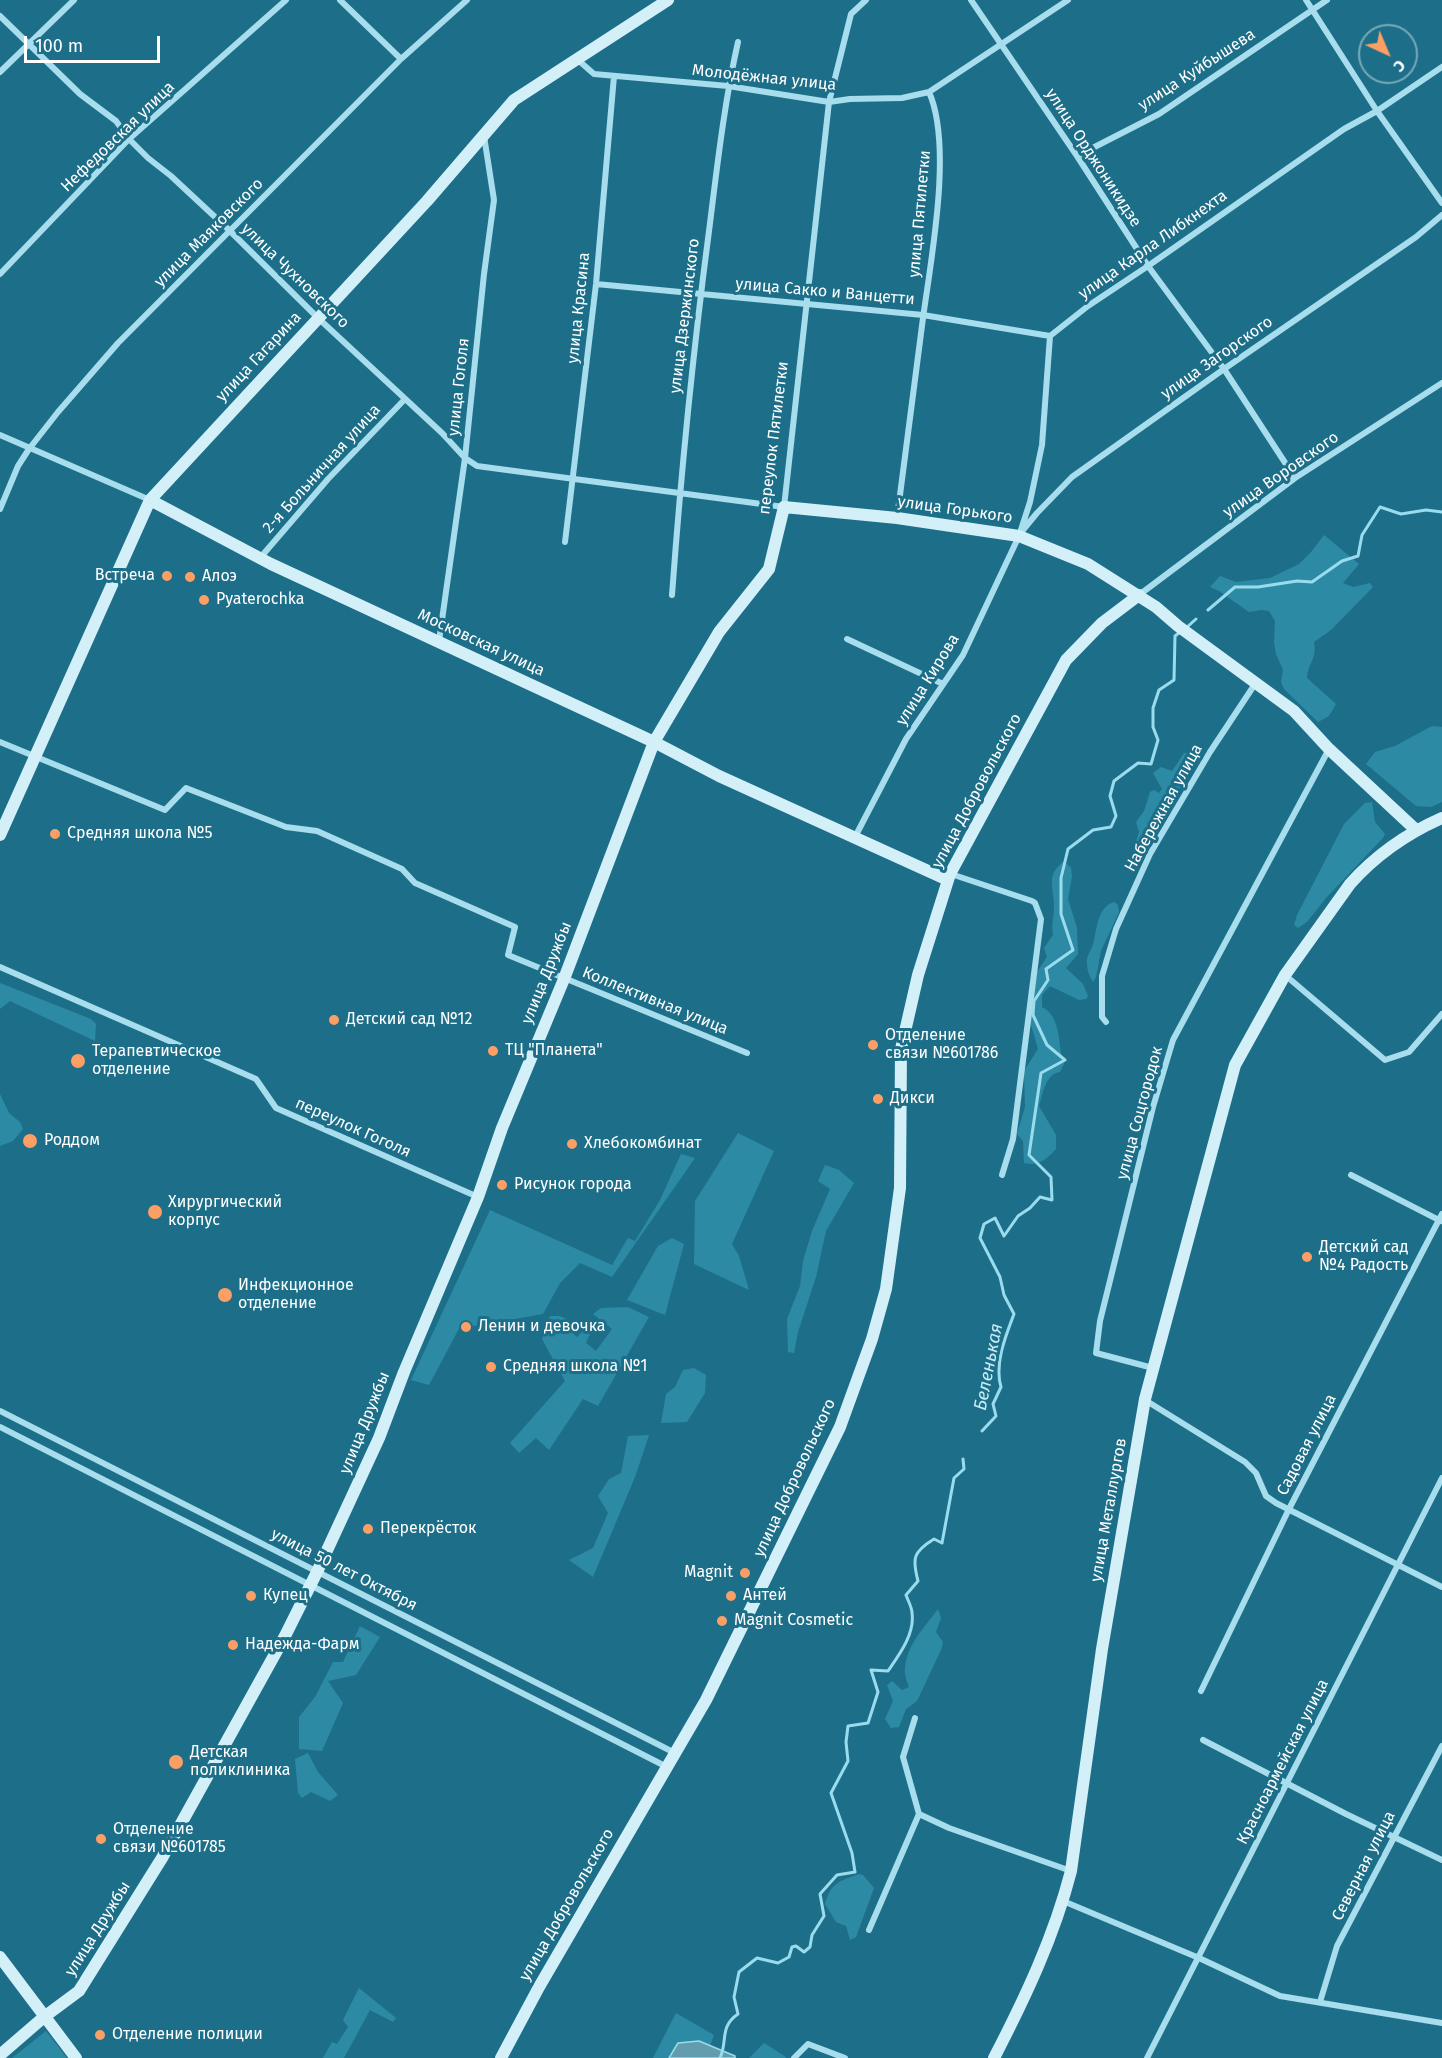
<!DOCTYPE html>
<meta charset="utf-8">
<style>
body{margin:0}
#map{position:relative;width:1442px;height:2058px;overflow:hidden;background:#1d6f89;font-family:"Fira Sans",sans-serif}
canvas{display:block}
.north{position:absolute;left:1358px;top:24px;width:60px;height:60px;box-sizing:border-box;background:#1d6f89;border:2px solid #77a9b8;border-radius:50%;rotate:136deg;font-size:16px;font-weight:700;line-height:24px;text-align:center;color:#fff}
.north::after{content:'';display:block;margin:auto;width:21px;height:27px;background:#fc9f65;clip-path:polygon(50% 0,100% 100%,50% 72%,0 100%)}
.scale{position:absolute;left:24px;top:36px;width:136px;height:27px;box-sizing:border-box;border:3px solid #fff;border-top:0;padding-left:8px;font-size:18px;line-height:21px;white-space:nowrap;color:#fff;-webkit-text-stroke:4px #1d6f89;paint-order:stroke}
</style>
<div id="map">
<canvas width="1442" height="2058"></canvas>
<div class="north">С</div>
<div class="scale">100 m</div>
</div>
<script>
const g = document.querySelector('canvas').getContext('2d');
g.lineJoin = 'round';
function fill(path, color) { g.fillStyle = color; g.fill(path, 'evenodd'); }
function stroke(path, color, width, dash) { g.strokeStyle = color; g.lineWidth = width; g.lineCap = dash ? 'butt' : 'round'; g.setLineDash(dash || []); g.stroke(path); }
function write(font, color, halo, rows, align = 'center') {
  g.font = font + ' "Fira Sans",sans-serif'; g.lineWidth = 6; g.setLineDash([]); g.textBaseline = 'middle'; g.strokeStyle = halo; g.fillStyle = color; for (const [text, x, y, turn = 0] of rows) {
    g.save(); g.translate(x, y); g.rotate((+turn || 0) * Math.PI / 180); g.textAlign = isNaN(turn) ? turn : align; if (halo) g.strokeText(text, 0, 0); g.fillText(text, 0, 0); g.restore();
  }
}
fill(new Path2D(`
 M1324,535L1359,564L1343,583L1353,587L1370,583L1373,587L1331,630L1314,642C1317,661 1308,662 1307,678L1336,704L1329,716L1318,722L1284,689L1281,682L1283,670L1276,654L1274,642L1275,621L1269,611L1261,610L1249,612L1219,591L1210,587L1220,576L1236,582L1270,578L1299,564L1311,552Z
 M1432,726L1442,727V802L1431,807L1416,806L1366,764L1375,752L1395,746Z
 M1192,752L1195,758L1193,771L1183,786L1171,794L1159,809L1157,824L1141,857L1134,859L1131,857L1139,832L1136,822L1144,811L1150,792L1154,790L1159,793L1162,789L1153,773L1161,767L1172,771L1184,753Z
 M1372,802L1375,822L1385,834L1383,838L1326,898L1307,922L1298,928L1294,925L1297,915L1344,824L1365,803Z
 M1064,861L1071,868L1072,876L1068,899L1077,928L1078,954L1066,968L1083,984L1088,996L1086,999L1079,1000L1050,986L1042,995V1007C1062,1017 1057,1044 1064,1064L1060,1072C1045,1074 1043,1094 1039,1106L1056,1135V1149C1047,1159 1038,1167 1024,1163L1023,1141L1017,1134L1025,1107L1024,1071L1038,1049L1030,1022L1037,972L1047,957L1044,948L1053,935C1051,924 1054,917 1054,906C1054,886 1045,876 1064,861Z
 M1114,902L1118,905L1119,912L1101,951L1096,977L1093,982C1089,976 1087,970 1087,963C1086,956 1091,951 1093,944C1097,930 1097,907 1114,902Z
 M0,983L91,1019L96,1024L95,1041L10,1001L0,1009Z
 M0,1094L9,1113L20,1122L23,1129L13,1141L0,1146Z
 M738,1133L774,1151L732,1244L739,1256L749,1290L694,1264L695,1201Z
 M681,1154L695,1158L612,1277L580,1263L560,1283L543,1314L474,1326L462,1323L429,1385L411,1380L490,1210L612,1265L628,1238L635,1241L660,1200Z
 M825,1165L839,1170L854,1183L826,1231L816,1277L798,1332L794,1353L788,1352L787,1319L800,1286L803,1261L812,1231L830,1189L818,1181Z
 M672,1238L684,1244L665,1315L627,1300L658,1246Z
 M628,1307L649,1317L598,1406L583,1399L549,1450L536,1438L519,1453L510,1443L565,1381L542,1339L550,1316H560L577,1324L570,1331L577,1337L584,1330L590,1334L586,1343L596,1351L612,1329L593,1314L601,1308Z
 M694,1368L706,1375L705,1393L687,1422L661,1423L666,1394L675,1387L683,1370Z
 M649,1435L635,1477L593,1577L569,1560L593,1548L608,1513L598,1496L609,1479L621,1473L628,1436Z
 M938,1609L941,1618L936,1632L943,1642L941,1650L917,1701L906,1709L899,1727L891,1728L885,1719L893,1701L887,1685L892,1681L902,1690L909,1687C907,1682 904,1674 905,1668C907,1644 925,1627 938,1609Z
 M360,1626L380,1637L356,1675L328,1681L343,1703L322,1751L299,1749V1717L315,1697L333,1662H343Z
 M308,1753L318,1772L338,1795L330,1801L311,1792L302,1798L298,1793L295,1759Z
 M859,1874L863,1875L874,1888L856,1937L850,1940L846,1926L836,1922L825,1904C831,1882 840,1881 859,1874Z
 M359,1988L396,2018L393,2022L370,2010L344,2058H323L332,2042L337,2044L348,2027L343,2020Z
 M676,2013L714,2035L710,2046L699,2041L678,2043L669,2058H653Z
 M46,2031L67,2058H12Z
 M764,2043L786,2057L785,2058H749Z`), '#2d8aa5');
const water = new Path2D(`
 M699,2041L735,2056V2058H669L678,2043Z`);
fill(water, '#639cad');
stroke(water, '#9adcee', 1.5);
stroke(new Path2D(`
 M1208,610L1235,587H1258L1297,581L1312,582L1342,561L1358,556L1362,535L1380,507L1401,514L1426,510L1442,512
 M1186,628L1196,619
 M982,1431L996,1416L993,1404L1001,1387C994,1364 1006,1335 1014,1314L1004,1295L1000,1277L980,1238L984,1224L995,1218L1004,1236L1018,1216L1030,1208L1040,1197L1052,1200L1051,1177L1029,1155L1041,1073L1065,1060L1047,1045L1033,1015L1034,1001L1048,980L1046,969L1073,950L1061,914V878L1068,849L1093,830L1111,827L1116,816L1110,796L1114,781L1138,763L1151,764L1158,740L1153,727V708L1159,690L1174,680L1175,636L1180,632
 M720,2058C728,2041 719,2027 738,2014L734,1997L739,1972L757,1958L778,1963L789,1957L792,1947L796,1946L804,1952L810,1947L812,1935L824,1916L820,1894L837,1875L855,1872L852,1853L831,1793L848,1761L846,1742L848,1726L868,1723L878,1692L871,1670L888,1671C899,1655 915,1634 912,1613C912,1607 908,1601 906,1595L918,1581C912,1558 913,1552 934,1539L942,1543L954,1478L964,1469L963,1459`), '#9adcee', 3);
stroke(new Path2D(`
 M340,0L401,59
 M971,0L1077,156L1148,266L1224,369L1295,478
 M1306,0L1377,111L1442,203
 M0,16L80,94L116,121L129,139L148,158L171,176L229,230L318,318L442,433L465,458L477,466L784,507L829,102L851,14L866,0
 M578,60L594,74L728,86L829,102L850,99L902,98L929,92L1068,0
 M0,72L74,0
 M1077,156L1159,114L1327,0
 M0,274L129,139L286,0
 M596,284L923,315L1050,336
 M0,435L150,500
 M0,509L18,466L29,449L58,412L118,343L401,59L467,0
 M897,518C906,451 914,385 923,318C931,259 953,146 929,92
 M1023,530L1037,513L1072,477L1224,369L1416,237L1442,215
 M565,542L596,284L614,76
 M260,558L328,479L405,399
 M672,595C681,473 693,352 709,231C717,168 724,104 738,42
 M1139,595L1295,478L1442,383
 M847,639L943,684
 M439,641L465,458L484,274L494,200L484,136
 M0,742L165,810L186,788L286,827L317,831L402,869L415,883L515,927L508,955L747,1053
 M855,837L906,739L963,655L1019,536L1030,502L1042,445L1050,336L1088,306L1148,266L1344,129L1377,111L1442,67
 M951,874L1032,901L1035,903L1041,919L1013,1139L1002,1175
 M0,967L256,1079L276,1108L478,1197
 M1285,975L1385,1060L1409,1052L1442,1014
 M1106,1022L1102,1017V976L1116,929L1150,854L1210,752L1255,684
 M1351,1175L1441,1221
 M1153,1368L1096,1353L1100,1321L1153,1107L1173,1040L1329,749
 M1145,1400L1245,1462L1256,1473L1266,1496L1276,1503L1442,1587
 M0,1411L675,1753
 M0,1427L667,1767
 M1201,1691L1289,1509L1442,1214
 M1203,1740L1346,1814L1442,1860
 M919,1814L949,1828L1071,1871
 M1063,1901L1199,1958L1280,1996L1442,2023
 M869,1930L919,1814L903,1757L915,1718
 M1320,2002L1337,1946L1442,1746
 M794,2058L808,2044L845,2058
 M1147,2058L1442,1478`), '#a7ddec', 6);
stroke(new Path2D(`
 M150,500L271,564L654,742L719,776L948,880
 M0,835L150,500L427,201L514,100L668,0
 M0,1957L76,2058
 M0,2055L44,2017L79,1991L162,1858L285,1636L317,1572L379,1438L404,1372L478,1197L502,1128L564,979L654,742L719,632L769,569L784,507L897,518L1019,536L1088,564L1156,607L1178,626L1294,711L1329,749L1416,830
 M501,2058L539,1987L706,1700L840,1427L872,1339L886,1289L900,1188L901,1049L918,975L950,874L1066,660L1102,623L1139,595
 M994,2058C1025,1998 1054,1937 1071,1871L1102,1649L1145,1399L1235,1065L1285,975L1350,884C1375,856 1408,833 1442,818`), '#d3f0f9', 12);
for (const [x, y, r, color] of [
 [167,576,6,"#fc9f65"],
 [190,577,6,"#fc9f65"],
 [204,600,6,"#fc9f65"],
 [55,834,6,"#fc9f65"],
 [334,1020,6,"#fc9f65"],
 [873,1045,6,"#fc9f65"],
 [493,1051,6,"#fc9f65"],
 [78,1061,8,"#fc9f65"],
 [878,1099,6,"#fc9f65"],
 [30,1141,8,"#fc9f65"],
 [572,1144,6,"#fc9f65"],
 [502,1185,6,"#fc9f65"],
 [155,1212,8,"#fc9f65"],
 [1307,1257,6,"#fc9f65"],
 [225,1295,8,"#fc9f65"],
 [466,1327,6,"#fc9f65"],
 [491,1367,6,"#fc9f65"],
 [368,1529,6,"#fc9f65"],
 [745,1573,6,"#fc9f65"],
 [251,1596,6,"#fc9f65"],
 [731,1596,6,"#fc9f65"],
 [722,1621,6,"#fc9f65"],
 [233,1645,6,"#fc9f65"],
 [176,1762,8,"#fc9f65"],
 [101,1839,6,"#fc9f65"],
 [100,2035,6,"#fc9f65"]
]) { const dot = new Path2D(); dot.arc(x, y, r, 0, 2 * Math.PI); g.fillStyle = color; g.fill(dot); stroke(dot, '#1d6f89', 2); }
write('16px', '#fff', '#1d6f89', [
 ["улица Куйбышева",1197,70,-33],
 ["Молодёжная улица",764,78,6],
 ["Нефедовская улица",118,137,-44],
 ["улица Орджоникидзе",1093,158,57],
 ["улица Пятилетки",920,214,-85],
 ["улица Маяковского",209,233,-45],
 ["улица Карла Либкнехта",1153,245,-35],
 ["улица Чухновского",295,276,44],
 ["улица Сакко и Ванцетти",825,292,5],
 ["улица Красина",579,308,-84],
 ["улица Дзержинского",685,316,-83],
 ["улица Гагарина",259,357,-47],
 ["улица Загорского",1217,358,-35],
 ["улица Гоголя",459,387,-84],
 ["переулок Пятилетки",774,438,-83],
 ["2-я Больничная улица",322,469,-48],
 ["улица Воровского",1281,475,-35],
 ["улица Горького",955,510,8],
 ["Московская улица",481,643,25],
 ["улица Кирова",928,680,-58],
 ["улица Добровольского",977,791,-62],
 ["Набережная улица",1164,808,-61],
 ["улица Дружбы",547,973,-68],
 ["Коллективная улица",655,1001,22],
 ["улица Соцгородок",1140,1113,-75],
 ["переулок Гоголя",353,1128,24],
 ["улица Дружбы",365,1423,-68],
 ["Садовая улица",1307,1445,-63],
 ["улица Добровольского",795,1478,-65],
 ["улица Металлургов",1109,1510,-80],
 ["улица 50 лет Октября",344,1570,27],
 ["Красноармейская улица",1283,1762,-63],
 ["Северная улица",1364,1866,-63],
 ["улица Добровольского",567,1905,-60],
 ["улица Дружбы",98,1929,-58]
]);
write('16px', '#fff', '#1d6f89', [
 ["Встреча",155,576,"right"],
 ["Алоэ",202,577],
 ["Pyaterochka",216,600],
 ["Средняя школа №5",67,834],
 ["Детский сад №12",346,1020],
 ["Отделение",885,1036],
 ["связи №601786",885,1054],
 ["ТЦ \"Планета\"",505,1051],
 ["Терапевтическое",92,1052],
 ["отделение",92,1070],
 ["Дикси",890,1099],
 ["Роддом",44,1141],
 ["Хлебокомбинат",584,1144],
 ["Рисунок города",514,1185],
 ["Хирургический",168,1203],
 ["корпус",168,1221],
 ["Детский сад",1319,1248],
 ["№4 Радость",1319,1266],
 ["Инфекционное",238,1286],
 ["отделение",238,1304],
 ["Ленин и девочка",478,1327],
 ["Средняя школа №1",503,1367],
 ["Перекрёсток",380,1529],
 ["Magnit",733,1573,"right"],
 ["Купец",263,1596],
 ["Антей",743,1596],
 ["Magnit Cosmetic",734,1621],
 ["Надежда-Фарм",245,1645],
 ["Детская",190,1753],
 ["поликлиника",190,1771],
 ["Отделение",113,1830],
 ["связи №601785",113,1848],
 ["Отделение полиции",112,2035]
], 'left');
write('italic 18px', '#c6ecf6', '#1d6f89', [
 ["Беленькая",989,1367,-79]
]);
</script>
